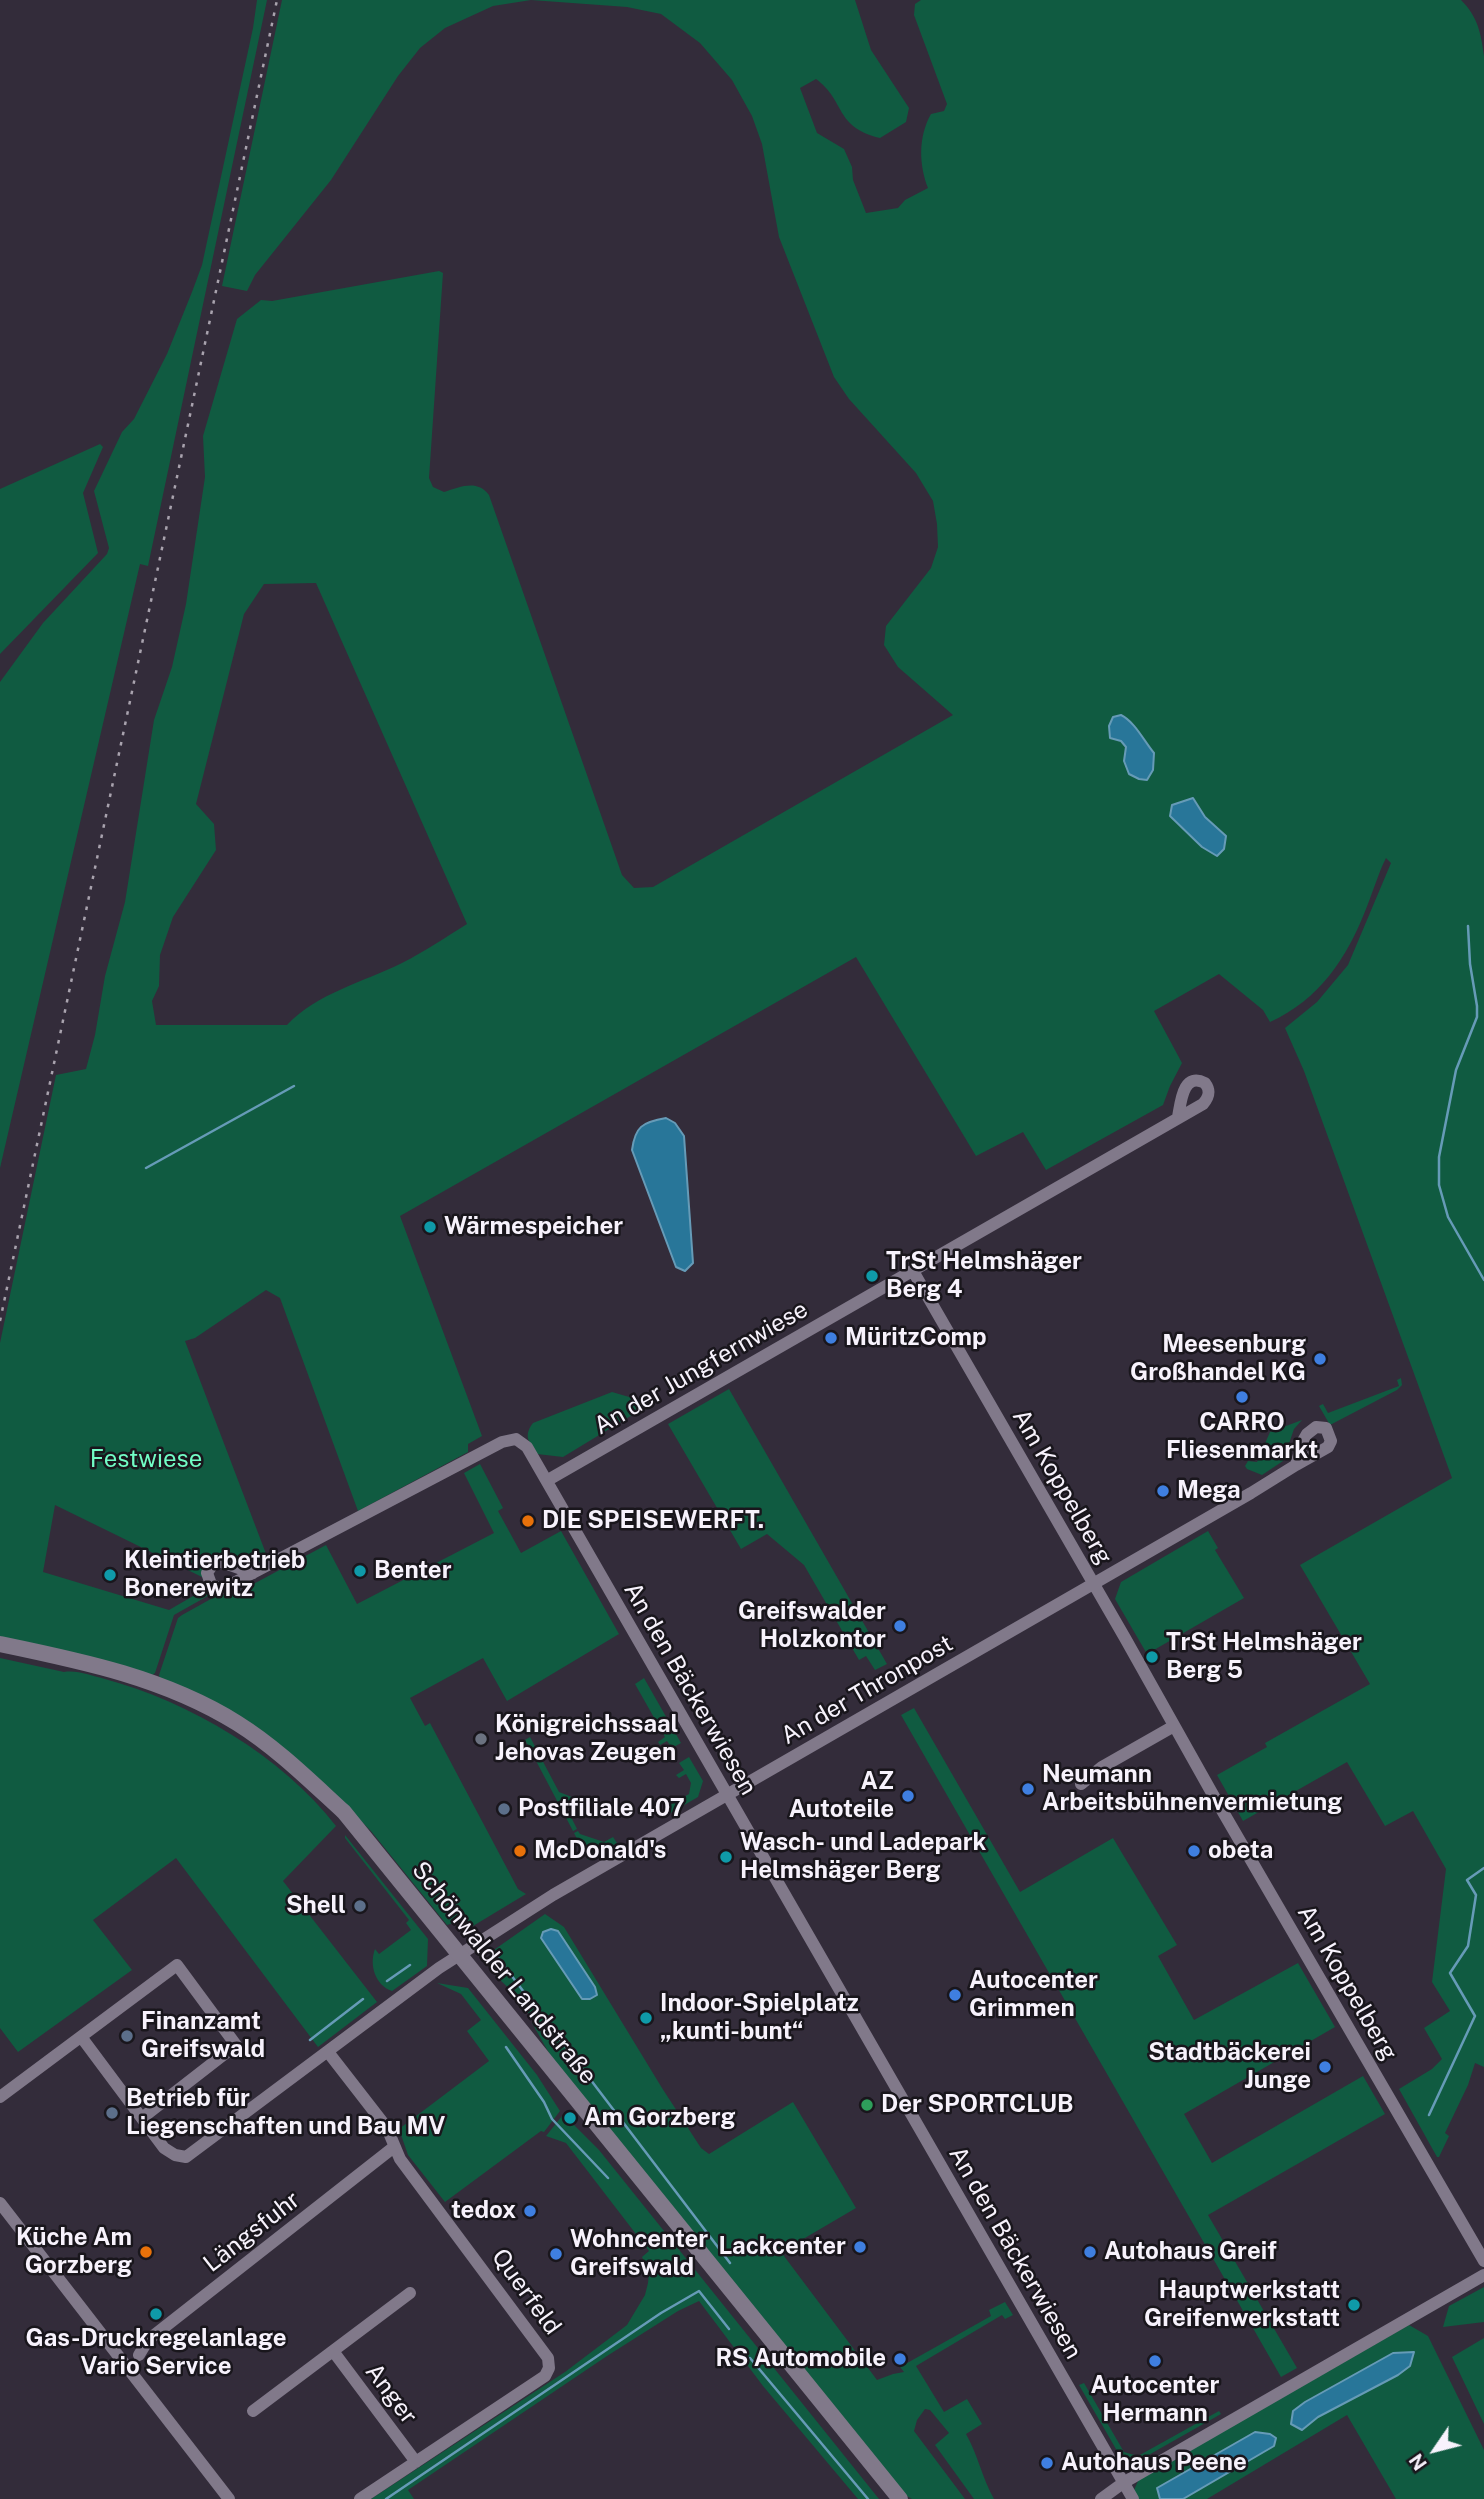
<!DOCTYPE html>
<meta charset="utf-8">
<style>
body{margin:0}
#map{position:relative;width:1484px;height:2499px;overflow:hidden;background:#332c3a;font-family:"Public Sans",sans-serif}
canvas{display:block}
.north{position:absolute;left:1400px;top:2415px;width:70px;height:70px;-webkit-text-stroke:5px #19161c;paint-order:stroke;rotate:235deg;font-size:19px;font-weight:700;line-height:28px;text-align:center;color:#f7f2fc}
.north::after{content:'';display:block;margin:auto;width:24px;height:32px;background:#f7f2fc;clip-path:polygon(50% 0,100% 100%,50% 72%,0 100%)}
</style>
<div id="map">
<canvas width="1484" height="2499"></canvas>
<div class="north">N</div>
</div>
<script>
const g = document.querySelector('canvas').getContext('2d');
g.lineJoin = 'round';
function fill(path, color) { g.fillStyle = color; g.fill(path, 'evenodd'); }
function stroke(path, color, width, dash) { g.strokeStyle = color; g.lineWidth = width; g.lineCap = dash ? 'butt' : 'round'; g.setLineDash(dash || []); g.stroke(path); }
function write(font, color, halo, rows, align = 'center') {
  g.font = font + ' "Public Sans",sans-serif'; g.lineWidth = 5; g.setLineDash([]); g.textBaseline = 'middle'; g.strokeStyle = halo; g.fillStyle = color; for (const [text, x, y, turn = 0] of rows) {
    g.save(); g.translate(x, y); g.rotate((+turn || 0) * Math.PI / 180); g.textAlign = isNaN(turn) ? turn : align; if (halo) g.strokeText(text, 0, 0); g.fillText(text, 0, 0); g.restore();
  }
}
fill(new Path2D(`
 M257,0H267L148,566L140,564L0,1168V682L43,623L107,554L109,548L94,491L122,432L134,419L167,354L192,292L202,265L253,28Z
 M282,0H855L871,50L909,108L906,122L880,138C834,127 846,101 816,79L800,88L817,133L844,149L852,167L853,180L866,213L898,208L905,200L928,188C919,165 918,137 931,114L944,111L947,104L914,15L915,4L921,0H1461C1478,17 1481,33 1484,56V2067L1475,2063L1468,2085L1445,2133L1449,2136L1439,2157H1437L1399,2089L1432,2069L1442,2059L1424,2028L1450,2011L1432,1982L1446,1869L1413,1811L1385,1826L1347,1762L1243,1821L1217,1775L1267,1747L1265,1743L1370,1684L1300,1565L1452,1478L1304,1071L1285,1028L1317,1002L1348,965L1391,863L1386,858C1378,874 1373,892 1366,909C1347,958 1319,1000 1270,1022L1263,1010L1219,974L1154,1011L1182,1063L1170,1086L1163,1105L1046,1170L1023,1132L976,1156L856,957L400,1216L482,1436L468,1444V1452L358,1511L280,1298L266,1290L195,1338L185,1341L268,1559C241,1573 212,1534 202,1577L55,1505L43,1572L169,1610L207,1588L213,1593L174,1615L155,1673L151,1676L0,1638V1343L56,1075L86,1069L95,1035L105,976L125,902L154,720L172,667L186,604L205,477L203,436L237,319L261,300L272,301L439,271L443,273L429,478L433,487L444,492C460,487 477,479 489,495L622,875L634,888L653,887L953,715L898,667L884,645L886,626L931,568L938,547L937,524L933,501L916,473L849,399L834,377L779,237L762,144L752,116L732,80L700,43L661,14L627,7L531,0L493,6L445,28L420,48L398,76L331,180L255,275L247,291L222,286ZM316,583L467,924C446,937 424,952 402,963C364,982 317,993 287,1025H156L152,1001L159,986L160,955L173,917L216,850L214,824L196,804L244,614L264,584Z
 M100,444L103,447L83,493L98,553L0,654V489Z
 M1401,1378L1402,1385L1397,1390L1330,1425L1319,1406L1323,1404L1328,1413L1399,1386L1397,1380Z
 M729,1389L887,1664L875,1670L866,1656L859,1660L804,1565L767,1534L741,1549L668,1424Z
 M612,1392L643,1401L647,1406L563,1457L537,1454C529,1442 523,1436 533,1423Z
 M1302,1420L1294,1429L1283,1461L1262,1475L1247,1469L1245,1466L1248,1461L1257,1462L1270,1432Z
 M480,1464L503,1508L498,1511L521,1553L561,1531L619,1634L507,1701L483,1658L410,1698L425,1726L430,1723L518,1889L526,1894L473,1926L459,1921L447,1925L371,1831L332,1792L160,1680L159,1675L178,1618L182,1615L218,1595H233L326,1545L357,1604L494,1533L464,1473Z
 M1208,1531L1218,1548L1215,1550L1244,1598L1147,1654L1115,1599L1121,1582Z
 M0,1658L64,1672C78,1670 92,1676 105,1679C190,1702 282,1756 336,1826L283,1881L377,2002L318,2047L176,1858L93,1920L132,1970L18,2052L0,2028Z
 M644,1678L681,1743L672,1748L667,1741L660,1745L658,1742L665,1737L635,1684Z
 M914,1708L1020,1892L1113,1838L1177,1945L1158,1956L1194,2020L1298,1963L1335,2027L1184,2114L1212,2163L1363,2076L1385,2114L1208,2215L1297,2368L1281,2377L901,1715Z
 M530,1737L559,1792L572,1797L565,1805L577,1829L573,1831L525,1740Z
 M689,1757L703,1781L698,1797L667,1815L663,1809L689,1794L691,1783L686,1774L679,1778L676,1775L684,1770L679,1763Z
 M578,1831L580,1834L604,1842L613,1837L617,1843L588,1860L574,1833Z
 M345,1835L428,1939L427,1966L392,1991C375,1985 369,1965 375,1949L379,1954L411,1930L406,1923L409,1920L345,1838Z
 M545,1914L564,1927L662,2088L701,2148L709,2154L793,2102L856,2208L781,2252L877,2380L893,2374L904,2372L900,2367L991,2316L989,2310L1005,2302L1013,2315L1005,2319L1002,2315L916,2366L944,2412L967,2399L982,2424L966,2434C978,2455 982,2478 994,2499H974L935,2445L949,2433L930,2410L925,2409L917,2420L914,2431L965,2499H912L905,2495L594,2113L549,2053L532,2023L534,2021L520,2002L521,2000L497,1977L487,1962L491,1952Z
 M437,1983L468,1988L537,2075L560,2111L544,2132L541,2131L445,2202L408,2155L399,2129L489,2061L467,2031L481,2020L461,1994Z
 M562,2116H565L599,2150L879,2499H858L763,2386L699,2301L678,2311L607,2356L408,2490L414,2499H371L565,2372L627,2325L645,2295L648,2283L649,2273L642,2257L649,2251L566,2143L546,2136Z
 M1484,2287V2322L1443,2327L1449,2306Z
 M1409,2325L1428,2336L1484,2450V2499H1396L1347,2415L1207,2499H1137L1134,2490L1139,2479Z
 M1484,2338V2424L1452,2357Z
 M1084,2383L1124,2452L1138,2456L1219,2411L1221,2414L1138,2461L1120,2456L1079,2385Z`), '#105b41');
const water = new Path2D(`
 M1121,715C1135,722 1144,741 1154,753L1153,770L1147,780L1139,779L1129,774L1124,761L1126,747L1121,741L1110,738L1109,726L1113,717Z
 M1193,798L1205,817L1226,836L1224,849L1217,856L1202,847L1170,816L1172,805Z
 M666,1118L675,1123L684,1136L693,1263L685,1271L676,1267L632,1150C635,1127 642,1122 666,1118Z
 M551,1929L558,1931L595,1987L597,1995L590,1999H582L541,1938L543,1932Z
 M1414,2352L1410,2366L1398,2375L1318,2417L1302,2430L1291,2424L1293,2411L1305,2402L1393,2353Z
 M1255,2432L1270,2434L1276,2438L1274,2446L1183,2499H1160L1157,2488Z`);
fill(water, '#287699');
stroke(water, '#669bb7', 2);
stroke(new Path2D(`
 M1468,926L1470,964L1477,1006V1017L1456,1070L1439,1157V1185L1448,1217L1484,1280
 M146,1168L294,1086
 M495,1954L730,2263
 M387,1981L410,1965
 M310,2040L363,1999
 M506,2047L544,2102L552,2119L608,2178
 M1429,2115L1475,2016L1450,1973L1468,1946L1476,1895L1467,1880L1484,1868
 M750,2358L868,2499
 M386,2499L661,2313L699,2291L729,2329`), '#669bb7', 2.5);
stroke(new Path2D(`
 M913,1271L1125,1638L1212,1793L1484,2261
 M548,1480L1203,1104C1209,1097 1211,1091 1205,1083C1183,1072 1181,1101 1178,1117
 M253,1573L219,1561L214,1562L207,1573L211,1584L220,1589L226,1587L502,1442L516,1439L527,1447L1133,2499
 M1081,1784L1102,1767L1174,1726
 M82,2038L164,2148L175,2155L186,2157L439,1968L553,1895L1251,1493L1296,1465L1303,1441L1307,1434L1316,1427L1326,1428L1331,1441L1328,1447L1296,1465
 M328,2052L387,2128L400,2159L548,2358L549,2368L545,2376L360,2499
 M0,2097L177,1965L236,2045L142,2118
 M0,2203L229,2499
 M333,2351L416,2462
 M139,2355L148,2340L394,2147
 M253,2411L410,2293
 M1101,2499L1123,2483L1484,2275`), '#81798a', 12);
stroke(new Path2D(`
 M0,1644C82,1661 165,1678 237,1723C277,1748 310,1781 344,1812L900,2499`), '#81798a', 16);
stroke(new Path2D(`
 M0,1321L277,0`), '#a9a3ae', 2.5, [3.5, 7]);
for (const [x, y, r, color] of [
 [430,1227,7,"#0f9aa8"],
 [872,1276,7,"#0f9aa8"],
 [831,1338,7,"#3f7fe0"],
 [1320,1359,7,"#3f7fe0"],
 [1242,1397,7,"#3f7fe0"],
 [1163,1491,7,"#3f7fe0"],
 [528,1521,7,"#e8710a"],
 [360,1571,7,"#0f9aa8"],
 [110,1575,7,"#0f9aa8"],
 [900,1626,7,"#3f7fe0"],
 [1152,1657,7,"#0f9aa8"],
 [481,1739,7,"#6b7280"],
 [1028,1789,7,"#3f7fe0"],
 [908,1796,7,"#3f7fe0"],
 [504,1809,7,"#5c6f8a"],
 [520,1851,7,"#e8710a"],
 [1194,1851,7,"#3f7fe0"],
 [726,1857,7,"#0f9aa8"],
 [360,1906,7,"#5c6f8a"],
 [955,1995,7,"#3f7fe0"],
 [646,2018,7,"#0f9aa8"],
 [127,2036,7,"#5c6f8a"],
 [1325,2067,7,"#3f7fe0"],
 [867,2105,7,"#2e9e5b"],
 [112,2113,7,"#5c6f8a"],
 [570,2118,7,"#0f9aa8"],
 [530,2211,7,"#3f7fe0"],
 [860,2247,7,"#3f7fe0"],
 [146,2252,7,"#e8710a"],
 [1090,2252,7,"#3f7fe0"],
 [556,2254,7,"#3f7fe0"],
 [1354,2305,7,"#0f9aa8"],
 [156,2314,7,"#0f9aa8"],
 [900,2359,7,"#3f7fe0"],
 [1155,2361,7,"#3f7fe0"],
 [1047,2463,7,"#3f7fe0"]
]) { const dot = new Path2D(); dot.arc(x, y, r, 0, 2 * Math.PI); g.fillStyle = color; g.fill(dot); stroke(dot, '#19161c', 2.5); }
write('bold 24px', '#f7f2fc', '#19161c', [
 ["Wärmespeicher",444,1227],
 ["TrSt Helmshäger",886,1262],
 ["Berg 4",886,1290],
 ["MüritzComp",845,1338],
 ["Meesenburg",1306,1345,"right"],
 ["Großhandel KG",1306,1373,"right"],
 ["CARRO",1242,1423,"center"],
 ["Fliesenmarkt",1242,1451,"center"],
 ["Mega",1177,1491],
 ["DIE SPEISEWERFT.",542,1521],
 ["Kleintierbetrieb",124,1561],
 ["Bonerewitz",124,1589],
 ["Benter",374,1571],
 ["Greifswalder",886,1612,"right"],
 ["Holzkontor",886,1640,"right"],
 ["TrSt Helmshäger",1166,1643],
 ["Berg 5",1166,1671],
 ["Königreichssaal",495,1725],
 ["Jehovas Zeugen",495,1753],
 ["Neumann",1042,1775],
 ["Arbeitsbühnenvermietung",1042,1803],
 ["AZ",894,1782,"right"],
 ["Autoteile",894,1810,"right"],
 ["Postfiliale 407",518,1809],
 ["Wasch- und Ladepark",740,1843],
 ["Helmshäger Berg",740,1871],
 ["McDonald's",534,1851],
 ["obeta",1208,1851],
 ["Shell",346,1906,"right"],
 ["Autocenter",969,1981],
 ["Grimmen",969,2009],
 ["Indoor-Spielplatz",660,2004],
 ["„kunti-bunt“",660,2032],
 ["Finanzamt",141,2022],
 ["Greifswald",141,2050],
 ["Stadtbäckerei",1311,2053,"right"],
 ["Junge",1311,2081,"right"],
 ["Betrieb für",126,2099],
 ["Liegenschaften und Bau MV",126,2127],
 ["Der SPORTCLUB",881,2105],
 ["Am Gorzberg",584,2118],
 ["tedox",516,2211,"right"],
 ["Küche Am",132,2238,"right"],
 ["Gorzberg",132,2266,"right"],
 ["Wohncenter",570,2240],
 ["Greifswald",570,2268],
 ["Lackcenter",846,2247,"right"],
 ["Autohaus Greif",1104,2252],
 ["Hauptwerkstatt",1340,2291,"right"],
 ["Greifenwerkstatt",1340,2319,"right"],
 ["Gas-Druckregelanlage",156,2339,"center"],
 ["Vario Service",156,2367,"center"],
 ["RS Automobile",886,2359,"right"],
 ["Autocenter",1155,2386,"center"],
 ["Hermann",1155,2414,"center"],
 ["Autohaus Peene",1061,2463]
], 'left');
write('24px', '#f7f2fc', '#19161c', [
 ["An der Jungfernwiese",701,1368,-30],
 ["Am Koppelberg",1062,1487,60],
 ["An den Bäckerwiesen",690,1689,60],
 ["An der Thronpost",867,1690,-30],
 ["Schönwalder Landstraße",504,1973,51],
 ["Am Koppelberg",1347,1983,60],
 ["Längsfuhr",252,2232,-38],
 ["An den Bäckerwiesen",1015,2253,60],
 ["Querfeld",526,2292,54],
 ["Anger",391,2394,53]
]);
write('24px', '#71fcc5', '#19161c', [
 ["Festwiese",146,1460]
]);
</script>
